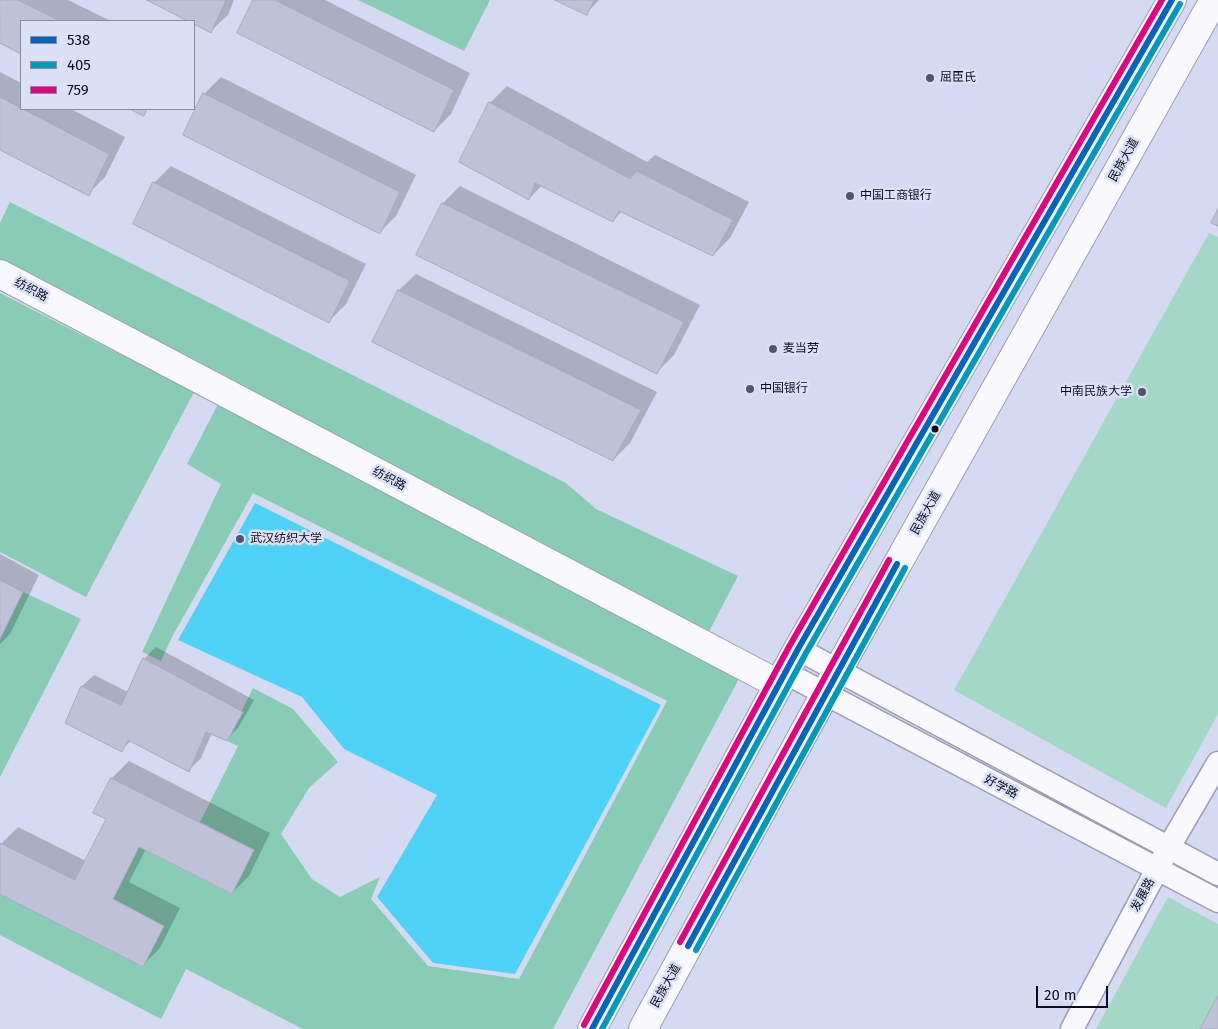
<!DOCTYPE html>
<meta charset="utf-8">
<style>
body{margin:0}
#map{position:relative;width:1218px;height:1029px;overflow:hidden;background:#d6d9f2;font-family:"Fira Sans",sans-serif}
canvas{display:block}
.legend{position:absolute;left:20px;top:20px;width:175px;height:90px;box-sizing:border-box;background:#dce0f7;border:1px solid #888ca1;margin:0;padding:6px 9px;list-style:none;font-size:15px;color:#0b0d1f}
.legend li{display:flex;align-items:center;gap:10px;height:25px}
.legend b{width:25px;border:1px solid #888ca1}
.scale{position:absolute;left:1036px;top:986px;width:72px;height:22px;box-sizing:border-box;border:2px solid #0b0d1f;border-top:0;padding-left:6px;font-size:15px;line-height:18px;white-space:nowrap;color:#0b0d1f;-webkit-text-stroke:4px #dce0f7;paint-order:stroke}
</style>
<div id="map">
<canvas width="1218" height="1029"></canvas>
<ul class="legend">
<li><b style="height:6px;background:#0065bd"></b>538</li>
<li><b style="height:6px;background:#0199bc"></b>405</li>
<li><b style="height:6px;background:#e5007d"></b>759</li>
</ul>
<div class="scale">20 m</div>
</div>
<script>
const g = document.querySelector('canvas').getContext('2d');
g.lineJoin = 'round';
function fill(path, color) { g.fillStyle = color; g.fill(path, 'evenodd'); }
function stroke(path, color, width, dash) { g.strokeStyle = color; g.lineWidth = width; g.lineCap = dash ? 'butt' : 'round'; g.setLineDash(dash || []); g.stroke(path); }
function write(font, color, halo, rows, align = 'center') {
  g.font = font + ' "Fira Sans","Noto Sans SC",sans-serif'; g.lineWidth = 5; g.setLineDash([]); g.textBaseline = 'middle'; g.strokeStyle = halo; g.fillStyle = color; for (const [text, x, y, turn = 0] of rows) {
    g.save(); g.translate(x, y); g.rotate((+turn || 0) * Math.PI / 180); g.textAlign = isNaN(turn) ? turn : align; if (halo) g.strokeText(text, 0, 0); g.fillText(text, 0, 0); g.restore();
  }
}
fill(new Path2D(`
 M1209,233L1218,237V714L1166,808L954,690Z
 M1168,897L1218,924V1029H1096Z`), '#a3d7c6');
fill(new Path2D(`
 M358,0H490L464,51Z
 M10,202L566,483L596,509L738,576L703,643L0,274V223Z
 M0,293L194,392L86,597L0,552Z
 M218,404L742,673L553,1029H303L186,969L161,1019L0,935V894L143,966L164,926L113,899L139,847L232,894L254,850L200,822L238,746L227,741L253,688L293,709L338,762L309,788L281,834L312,879L340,897L380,877L371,899L428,966L519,979L667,701L253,493L172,637L161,661L142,652L221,484L187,464Z
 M23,592L81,619L0,777V639Z`), '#88ccb6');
fill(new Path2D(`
 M255,503L661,705L515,974L433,963L377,897L437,795L344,749L302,697L178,640Z`), '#4ed3f6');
fill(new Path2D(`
 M0,0H68L111,21H21V53L0,42Z
 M150,0H234L228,15L211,31Z
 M255,0H325L470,73L451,114L434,131Z
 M558,0H599L586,14Z
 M0,72L21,83V109H71L125,137L105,177L88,194L0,149Z
 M221,77L416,175L396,216L379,233L204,94Z
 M507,86L647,162L655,155L749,202L730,238L713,255L622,211L613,221L542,185L529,199L490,103Z
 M171,166L366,264L346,304L329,321L154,183Z
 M460,186L700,305L674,355L657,372L418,254L443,203Z
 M416,274L657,392L630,443L613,460L374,341L399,290Z
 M0,554L39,575L10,634L0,644Z
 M156,647L254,700L238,728L226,740L212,733L201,758L189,770L132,740L121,750L66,722L82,686L94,675L128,692L144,659Z
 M129,761L270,833L249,876L232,893L146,849L129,882L180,908L160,948L143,965L0,893V845L18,827L86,861L107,819L95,812L112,778Z`), '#0003');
const building = new Path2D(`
 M0,0H18L60,21H21V54L0,43Z
 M147,0H226L211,33L194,24V21H188Z
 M253,0H275L454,90L434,132L237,33Z
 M555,0H594L587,15Z
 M203,93L400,192L380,234L183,135Z
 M0,97L109,154L89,196L0,150Z
 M489,102L630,179L637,171L733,220L713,256L619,211L613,222L535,183L529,200L459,162Z
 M130,109H147L144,116Z
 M153,182L350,281L329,323L133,224Z
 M442,203L684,322L657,374L416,255Z
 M1218,209V226L1211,223Z
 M398,290L641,410L613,461L372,342Z
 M0,580L23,592L0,639Z
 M143,658L243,712L227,741L206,732L189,772L128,740L122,752L65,723L81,686L121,705Z
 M111,778L254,850L232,894L139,847L113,899L164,926L143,967L0,894V843L75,880L106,819L93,813Z
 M1218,996V1029H1200Z`);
fill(building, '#bec1d8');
stroke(building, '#a8abbf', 1);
const minor = new Path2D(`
 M798,649L1218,874
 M784,672L1218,901
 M1072,1029L1169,847L1218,763`);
const secondary = new Path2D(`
 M0,274L778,684`);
const primary = new Path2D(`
 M592,1029L798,649L1172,0
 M643,1029L838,670L1214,0`);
stroke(minor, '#9b9eb2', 25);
stroke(secondary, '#9b9eb2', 30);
stroke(primary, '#9b9eb2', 30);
stroke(minor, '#f9f9fd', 22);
stroke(secondary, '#f9f9fd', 28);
stroke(primary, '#f9f9fd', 28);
stroke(new Path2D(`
 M688,946L897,564
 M592,1029L798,649L1172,0`), '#0065bd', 6);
stroke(new Path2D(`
 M696,950L905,568
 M602,1029L806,653L1180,4`), '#0199bc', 6);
stroke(new Path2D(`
 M680,942L889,560
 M584,1025L790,645L1162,0`), '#e5007d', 6);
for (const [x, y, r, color] of [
 [930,78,5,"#525469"],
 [850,196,5,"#525469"],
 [773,349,5,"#525469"],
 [750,389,5,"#525469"],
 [1142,392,5,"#525469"],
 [935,429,4.5,"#0b0d1f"],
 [240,539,5,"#525469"]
]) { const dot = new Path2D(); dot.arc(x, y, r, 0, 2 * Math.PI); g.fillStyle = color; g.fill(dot); stroke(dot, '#dce0f7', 2); }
write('12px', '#0b0d1f', '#dce0f7', [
 ["屈臣氏",940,78],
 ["中国工商银行",860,196],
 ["麦当劳",783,349],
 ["中国银行",760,389],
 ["中南民族大学",1132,392,"right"],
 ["武汉纺织大学",250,539]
], 'left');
write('12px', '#0b0d1f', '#dce0f7', [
 ["民族大道",1124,160,-61],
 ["纺织路",31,290,28],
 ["纺织路",389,479,28],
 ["民族大道",926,513,-61],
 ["好学路",1001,787,28],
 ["发展路",1143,895,-62],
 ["民族大道",666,986,-61]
]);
</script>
